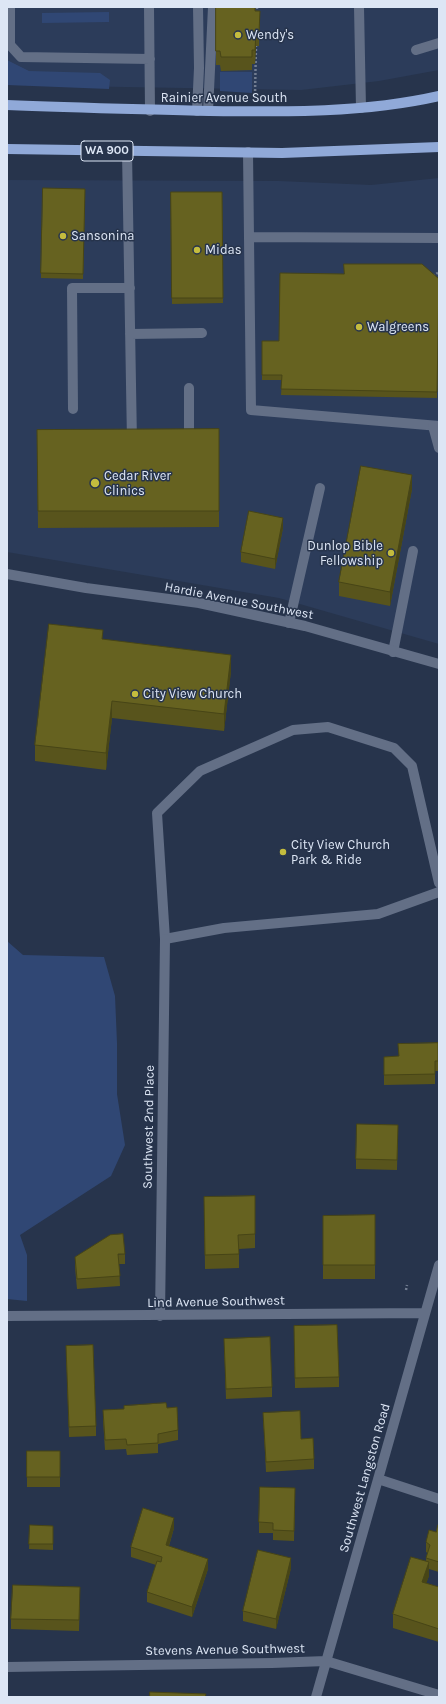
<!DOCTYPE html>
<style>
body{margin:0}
#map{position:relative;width:446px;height:1704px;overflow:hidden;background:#27344c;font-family:Karla,sans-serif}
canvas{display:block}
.frame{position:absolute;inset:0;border:8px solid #dde6f5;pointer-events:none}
</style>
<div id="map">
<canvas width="446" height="1704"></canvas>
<div class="frame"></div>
</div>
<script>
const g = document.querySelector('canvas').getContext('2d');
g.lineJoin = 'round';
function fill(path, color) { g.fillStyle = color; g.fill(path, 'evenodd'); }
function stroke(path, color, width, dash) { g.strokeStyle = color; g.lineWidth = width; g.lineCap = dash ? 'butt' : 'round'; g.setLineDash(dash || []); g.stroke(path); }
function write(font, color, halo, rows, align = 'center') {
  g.font = font + ' Karla,sans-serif'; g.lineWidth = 3; g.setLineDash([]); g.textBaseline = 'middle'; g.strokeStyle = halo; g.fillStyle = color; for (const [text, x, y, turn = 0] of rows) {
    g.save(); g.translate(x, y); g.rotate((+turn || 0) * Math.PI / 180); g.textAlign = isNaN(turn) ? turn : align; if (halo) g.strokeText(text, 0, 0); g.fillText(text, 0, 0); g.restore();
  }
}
fill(new Path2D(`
 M7,7H439V70L379,81L301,90L7,85Z
 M439,178V644L279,598L7,552V180L279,181L371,185Z`), '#2c3c5a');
fill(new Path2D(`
 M109,12V22L42,23V13Z
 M7,60L29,71L100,73L110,80L109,89L7,85Z
 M220,72H252V93L220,91Z
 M7,941L23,955L104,957L115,996L117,1043V1094L125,1145L111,1176L20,1235L27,1255V1301L7,1299Z`), '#304774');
stroke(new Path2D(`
 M257,7V13
 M255,95L256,46
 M433,276L439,272
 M406,1290L407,1285`), '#737e92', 2.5, [2, 2]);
stroke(new Path2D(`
 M10,7V45L21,57L150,59
 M149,7L150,111
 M359,7L361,108
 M416,50L439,43
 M197,111L199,68L198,7
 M208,111L213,7
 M127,152L132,442
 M248,152L251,410L439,426
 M249,237L439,238
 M130,334L202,333
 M73,409L72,288H130
 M185,438H189V388
 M289,623L320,488
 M393,652L413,551
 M439,883L412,766L394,748L328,727L293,730L200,771L157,813L165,939L224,928L378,914L439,892`), '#636f86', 10);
stroke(new Path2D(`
 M433,426L439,448
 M7,574L86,588L199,603L305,626L439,664
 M7,1316L425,1313
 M160,1316L165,939
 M378,1479L439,1499
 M7,1667L272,1663L326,1661L439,1695
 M316,1697L439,1265`), '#636f86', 10);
stroke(new Path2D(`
 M7,105C75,108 142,109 210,111C286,112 364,113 439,96
 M7,149L282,153L439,147`), '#90a9d8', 10);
fill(new Path2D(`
 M216,7L260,11L259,46H256L255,64H252V70L221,71L220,65H216Z
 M85,189L83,279L41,278V273Z
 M171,192H222L223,303L172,304Z
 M439,279L437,398L281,395L282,380H262V341H279Z
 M219,429V527L38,528L37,430Z
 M412,489L390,606L339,596V582Z
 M283,528L275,569L241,562V552Z
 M103,639L231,671L224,731L112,718L106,770L35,761V745Z
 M384,1057L438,1061V1071H435V1084L384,1085Z
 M398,1125L397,1170L356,1169V1159Z
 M204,1197L255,1234V1248L239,1249V1268L205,1269Z
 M375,1215V1279H323V1216Z
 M125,1254V1264H119L120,1286L77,1289L75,1267V1257Z
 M294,1336L339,1377V1387L295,1388Z
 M224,1339L272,1387V1397L226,1399Z
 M66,1346L96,1426V1436L69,1437Z
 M167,1408L178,1430V1440L158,1444V1453L127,1455L126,1449L105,1450L103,1420V1410Z
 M263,1413L301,1439L314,1459V1469L266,1472Z
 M27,1451H60V1487H27Z
 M295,1488L294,1541L273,1540V1533H259V1522Z
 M30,1525L53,1526V1550L29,1549Z
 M439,1525V1572L429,1569V1576L426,1583L439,1587V1642L393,1628V1614L426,1562V1558L428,1553L426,1552V1542L436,1532Z
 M174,1528L169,1546L208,1569L192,1617L147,1602V1592L156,1565L131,1557V1547Z
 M291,1568L276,1629L243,1621V1611Z
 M80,1597L79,1631L11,1629V1619Z`), '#58541c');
fill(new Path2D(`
 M256,32V46L255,64V50Z
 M412,475V489L390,606V592Z
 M283,518V528L275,569V559Z
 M231,655V671L224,731V714Z
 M112,701V718L106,770V753Z
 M174,1518V1528L166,1555V1545Z
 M291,1558V1568L276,1629V1619Z
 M208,1559V1569L192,1617V1607Z
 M429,1562V1576L422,1595V1582Z`), '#474516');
const building = new Path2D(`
 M216,7H255V11H260L259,32H256L255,50H252V57H221L220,51H216Z
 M43,188L85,189L83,274L41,273Z
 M171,192H222L223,298H172Z
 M344,264H422L439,279L437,392L281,389L282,375H262V341H279L280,273L344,274Z
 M219,429V511H38L37,430Z
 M361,466L412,475L390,592L339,582Z
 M249,511L283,518L275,559L241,552Z
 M49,624L103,630L102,639L231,655L224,714L112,701L106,753L35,745Z
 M438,1043V1061H435V1074L384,1075V1057L399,1056L398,1044Z
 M357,1124L398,1125L397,1160L356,1159Z
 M255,1196V1234L238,1235L239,1254L205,1255L204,1197Z
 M375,1215V1265H323V1216Z
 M123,1234L125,1254H118L120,1276L77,1279L75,1257L110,1235Z
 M337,1325L339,1377L295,1378L294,1326Z
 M270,1337L272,1387L226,1389L224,1339Z
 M93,1345L96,1426L69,1427L66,1346Z
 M166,1403L167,1408L177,1407L178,1430L158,1434V1443L127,1445L126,1439L105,1440L103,1410L124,1409V1406Z
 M300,1411L301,1439L313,1438L314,1459L266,1462L263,1413Z
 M27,1451H60V1477H27Z
 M260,1487L295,1488L294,1531L273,1530V1523L259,1522Z
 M143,1508L174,1518L166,1545L208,1559L192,1607L147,1592L157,1561L161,1562L162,1557L131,1547Z
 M30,1525L53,1526V1544H29Z
 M438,1525H439V1562L426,1558L430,1545L426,1542L429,1530L436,1532Z
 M258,1550L291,1558L276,1619L243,1611Z
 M411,1557L429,1562L422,1582L439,1587V1629L393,1614Z
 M13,1585L80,1587L79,1620L11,1619Z
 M150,1692L206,1694L205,1697H150Z`);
fill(building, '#666220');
stroke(building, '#474516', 1);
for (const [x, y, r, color] of [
 [238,35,4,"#c4bc3e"],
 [63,236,4,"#c4bc3e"],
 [197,250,4,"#c4bc3e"],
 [359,327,4,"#c4bc3e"],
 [95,483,5,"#c4bc3e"],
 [391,553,4,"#c4bc3e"],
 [135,694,4,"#c4bc3e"],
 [283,852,4,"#c4bc3e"]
]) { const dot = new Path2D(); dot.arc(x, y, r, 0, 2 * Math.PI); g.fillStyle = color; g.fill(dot); stroke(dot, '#27344c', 1.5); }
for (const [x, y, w] of [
 [107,151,52]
]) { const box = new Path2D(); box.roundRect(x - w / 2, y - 10, w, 20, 3); g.fillStyle = '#27344c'; g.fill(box); stroke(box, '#dde6f5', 1); }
write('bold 12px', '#dde6f5', null, [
 ["WA 900",107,151]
]);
write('13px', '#dde6f5', '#27344c', [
 ["Wendy's",246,35],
 ["Sansonina",71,236],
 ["Midas",205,250],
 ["Walgreens",367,327],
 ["Cedar River",104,476],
 ["Clinics",104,491],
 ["Dunlop Bible",383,546,"right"],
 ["Fellowship",383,561,"right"],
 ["City View Church",143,694],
 ["City View Church",291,845],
 ["Park & Ride",291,860]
], 'left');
write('13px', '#dde6f5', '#27344c', [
 ["Rainier Avenue South",224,98],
 ["Hardie Avenue Southwest",239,601,11],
 ["Southwest 2nd Place",149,1127,-89],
 ["Lind Avenue Southwest",216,1302,-1],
 ["Southwest Langston Road",365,1478,-74],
 ["Stevens Avenue Southwest",225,1650,-1]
]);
</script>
